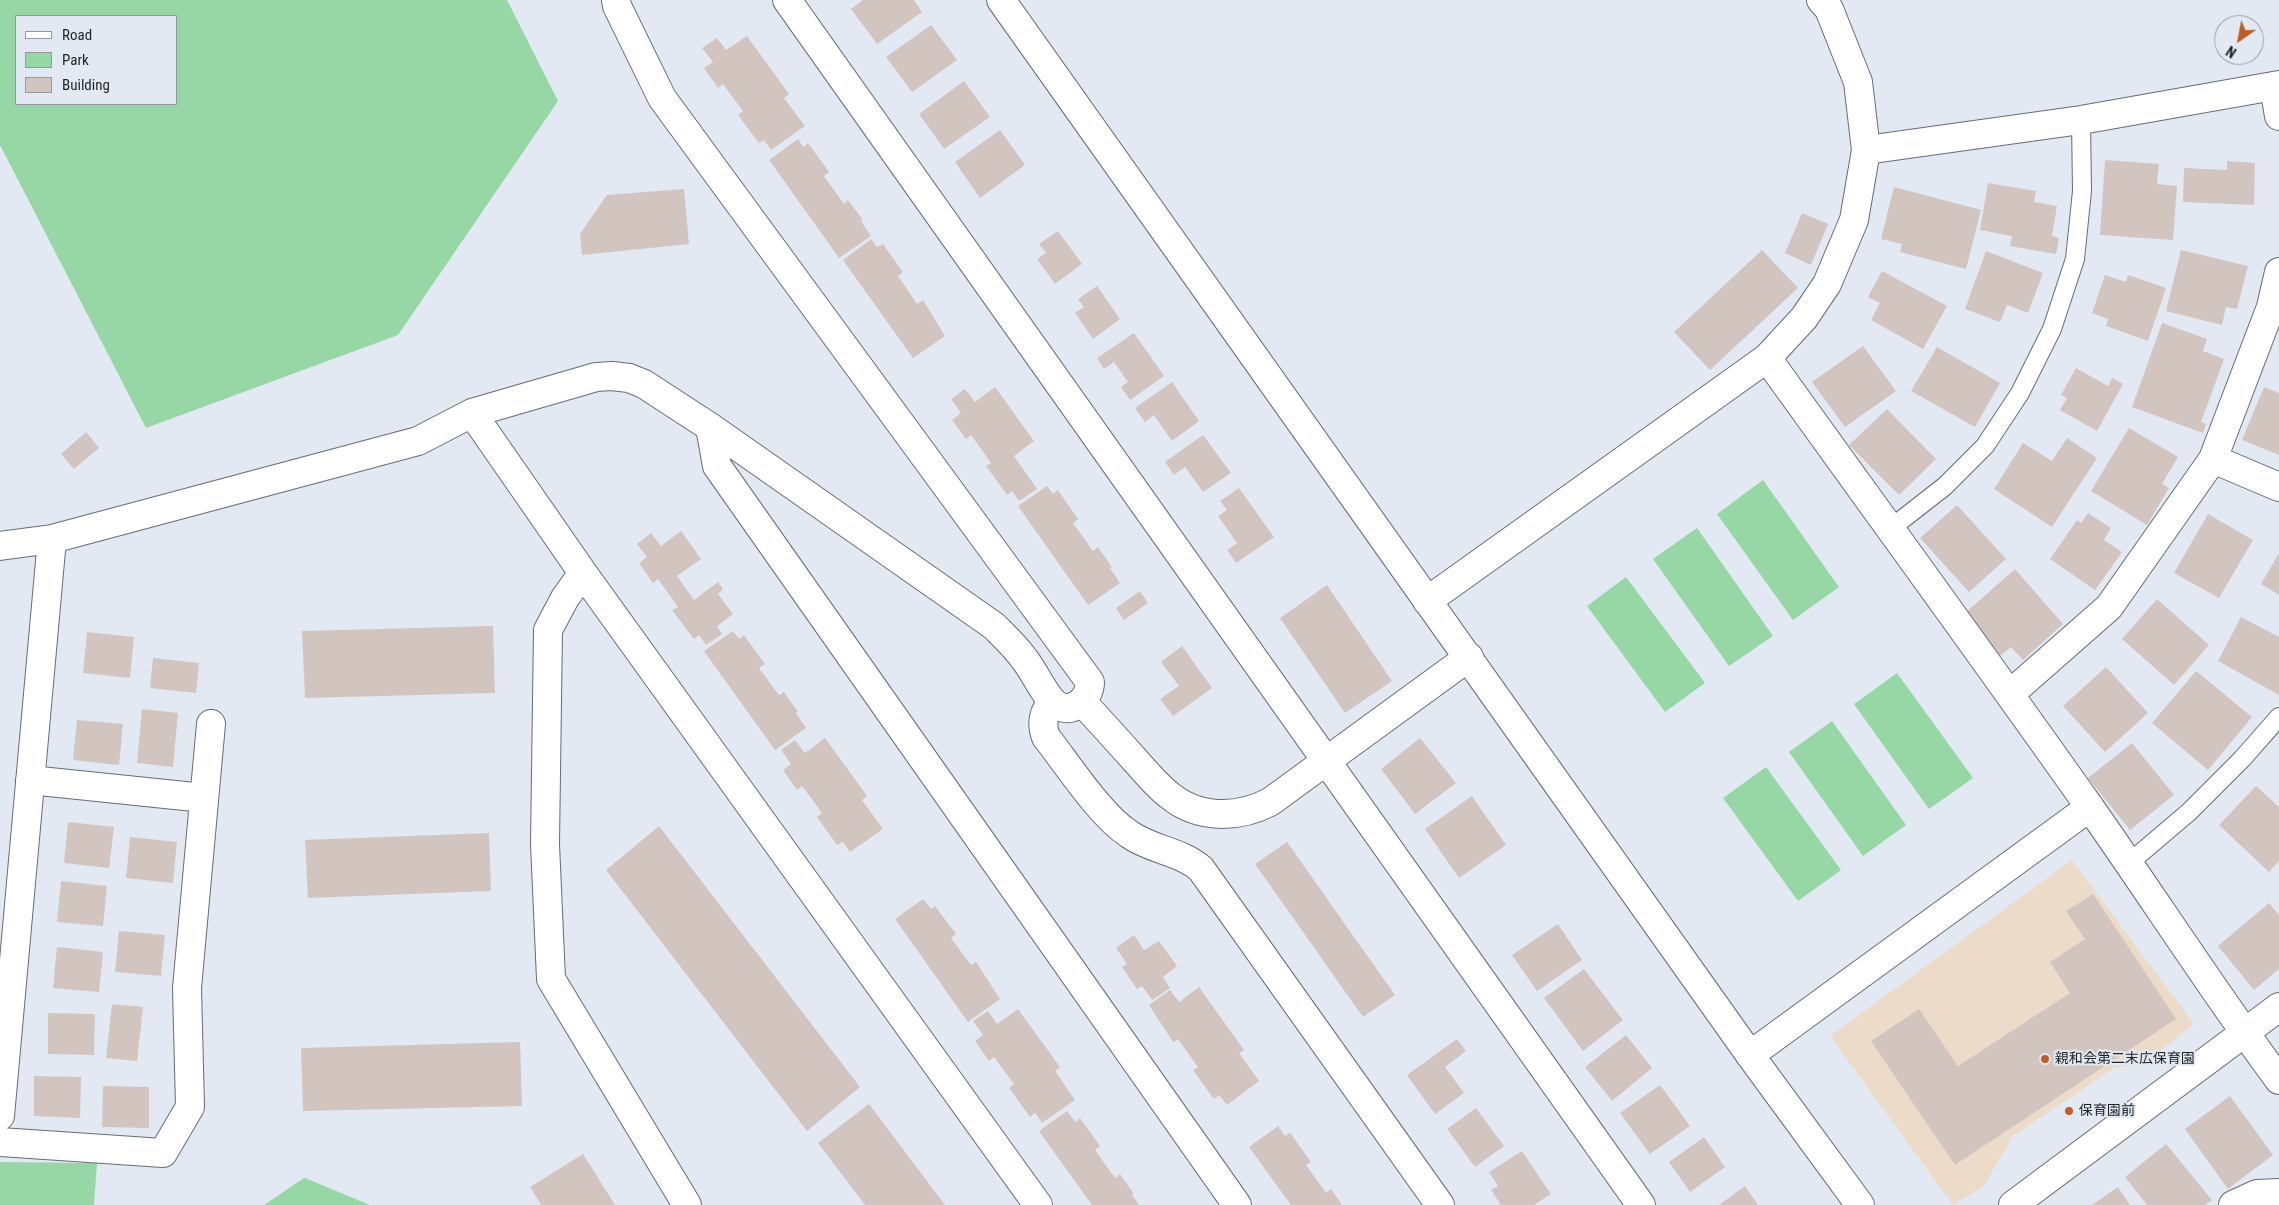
<!DOCTYPE html>
<meta charset="utf-8">
<style>
body{margin:0}
#map{position:relative;width:2279px;height:1205px;overflow:hidden;background:#e2e9f3;font-family:"Roboto Condensed",sans-serif}
canvas{display:block}
.legend{position:absolute;left:15px;top:15px;width:162px;height:90px;box-sizing:border-box;background:#e2e9f3;border:1px solid #9499a1;margin:0;padding:6px 9px;list-style:none;font-size:15px;color:#1f2125}
.legend li{display:flex;align-items:center;gap:10px;height:25px}
.legend b{width:25px;border:1px solid #9499a1}
.north{position:absolute;left:2214px;top:15px;width:50px;height:50px;box-sizing:border-box;background:#e2e9f3;border:1px solid #9499a1;border-radius:50%;rotate:213deg;font-size:14px;font-weight:700;line-height:20px;text-align:center;color:#1f2125}
.north::after{content:'';display:block;margin:auto;width:18px;height:22px;background:#c05c26;clip-path:polygon(50% 0,100% 100%,50% 72%,0 100%)}
</style>
<div id="map">
<canvas width="2279" height="1205"></canvas>
<ul class="legend">
<li><b style="height:6px;background:#fff"></b>Road</li>
<li><b style="height:14px;background:#97d7a5"></b>Park</li>
<li><b style="height:14px;background:#d2c5c0"></b>Building</li>
</ul>
<div class="north">N</div>
</div>
<script>
const g = document.querySelector('canvas').getContext('2d');
g.lineJoin = 'round';
function fill(path, color) { g.fillStyle = color; g.fill(path, 'evenodd'); }
function stroke(path, color, width, dash) { g.strokeStyle = color; g.lineWidth = width; g.lineCap = dash ? 'butt' : 'round'; g.setLineDash(dash || []); g.stroke(path); }
function write(font, color, halo, rows, align = 'center') {
  g.font = font + ' "Roboto Condensed","Noto Sans JP",sans-serif'; g.lineWidth = 4; g.setLineDash([]); g.textBaseline = 'middle'; g.strokeStyle = halo; g.fillStyle = color; for (const [text, x, y, turn = 0] of rows) {
    g.save(); g.translate(x, y); g.rotate((+turn || 0) * Math.PI / 180); g.textAlign = isNaN(turn) ? turn : align; if (halo) g.strokeText(text, 0, 0); g.fillText(text, 0, 0); g.restore();
  }
}
fill(new Path2D(`
 M2072,860L2194,1024L2144,1063L2114,1068L2013,1136L1983,1187L1953,1205L1830,1036Z`), '#eddbca');
fill(new Path2D(`
 M0,0H507L558,101L398,335L146,428L0,145ZM16,16H176V104H16Z
 M1763,480L1839,587L1793,620L1717,514Z
 M1697,528L1773,636L1729,666L1653,559Z
 M1626,577L1705,683L1665,712L1587,606Z
 M1897,673L1973,778L1929,809L1854,704Z
 M1832,721L1906,825L1863,856L1789,752Z
 M1766,767L1841,870L1798,901L1723,798Z
 M0,1162L97,1163L94,1205H0Z
 M304,1178H305L370,1205H264Z`), '#97d7a5');
fill(new Path2D(`
 M863,0H914L922,12L877,44L851,9Z
 M931,25L957,60L912,92L886,57Z
 M747,36L789,94L784,98L805,126L771,150L764,140L759,143L738,115L743,111L723,84L718,88L704,68L713,62L702,48L717,38L726,50Z
 M964,81L990,117L944,149L919,114Z
 M1000,130L1025,165L980,198L955,162Z
 M798,139L803,147L808,143L829,172L824,176L844,204L848,200L863,220L861,221L871,236L839,258L769,160Z
 M2105,160L2159,164L2157,184L2177,186L2173,240L2100,235Z
 M2227,161L2255,163L2254,205L2183,202L2184,168L2227,170Z
 M1988,183L2036,191L2034,202L2057,206L2052,236L2059,238L2056,254L2010,246L2012,236L1980,230Z
 M1894,187L1981,210L1966,269L1900,252L1902,244L1881,239Z
 M684,189L689,244L582,255L580,234L607,195Z
 M1802,213L1828,224L1811,265L1785,253Z
 M1058,231L1082,264L1055,284L1037,259L1046,253L1039,244Z
 M871,239L877,247L883,244L903,272L898,276L917,304L923,300L945,336L913,358L843,260Z
 M1762,250L1798,288L1710,370L1674,332Z
 M2181,250L2248,266L2237,309L2226,307L2222,325L2166,311Z
 M1986,251L2043,273L2028,313L2007,305L2000,322L1965,309Z
 M1882,271L1947,306L1923,349L1871,320L1880,303L1868,297Z
 M2105,275L2126,282L2128,275L2166,288L2148,341L2106,326L2108,319L2092,313Z
 M1097,286L1120,319L1093,339L1075,313L1084,307L1078,299Z
 M2162,323L2207,339L2203,351L2224,359L2201,422L2206,424L2203,433L2132,407Z
 M1134,333L1164,376L1130,400L1121,387L1128,382L1114,362L1104,369L1097,358Z
 M1863,346L1896,391L1845,427L1812,382Z
 M1937,347L2000,383L1975,427L1911,391Z
 M2076,368L2108,386L2112,378L2123,384L2097,431L2060,410L2067,398L2061,395Z
 M1172,382L1199,421L1172,441L1154,415L1145,422L1135,408Z
 M995,387L1034,441L1014,456L1037,489L1019,501L1012,491L1007,495L986,466L991,463L971,435L966,439L952,420L961,413L951,399L965,389L975,402Z
 M2264,387L2279,393V455L2242,440Z
 M1887,409L1936,459L1899,495L1849,445Z
 M2129,428L2178,457L2162,484L2169,488L2147,525L2091,491Z
 M86,432L99,448L74,469L61,454Z
 M1203,435L1231,473L1203,492L1185,467L1174,475L1165,462Z
 M2067,438L2097,458L2052,527L1994,489L2023,443L2052,461Z
 M1047,486L1053,494L1058,490L1078,519L1073,523L1093,551L1098,547L1112,567L1110,568L1120,583L1088,605L1018,506Z
 M1239,488L1274,537L1236,563L1227,550L1237,543L1218,516L1227,510L1220,501Z
 M1957,505L2006,559L1969,592L1920,538Z
 M2088,513L2111,528L2104,540L2122,552L2095,590L2050,559L2077,520L2081,523Z
 M2208,514L2253,540L2219,598L2174,573Z
 M681,531L701,559L677,576L694,600L718,582L723,589L718,594L733,614L717,626L722,634L706,645L699,635L694,639L672,610L678,607L658,579L653,583L639,563L647,557L637,544L651,533L661,546Z
 M2279,553V595L2261,584Z
 M2015,569L2063,624L2023,660L2011,647L2000,656L1964,614Z
 M1327,585L1392,681L1345,713L1280,618Z
 M1140,591L1148,603L1124,620L1116,608Z
 M2157,599L2209,645L2174,685L2122,639Z
 M2241,617L2279,637V695L2218,661Z
 M493,626L495,693L305,698L302,631Z
 M733,631L739,639L744,635L765,664L759,668L779,695L784,692L798,712L796,713L806,728L775,750L704,651Z
 M87,632L134,637L130,678L83,673Z
 M1182,646L1212,688L1173,716L1160,699L1179,686L1161,662Z
 M153,658L199,663L196,693L150,688Z
 M2106,667L2148,713L2105,752L2063,706Z
 M2196,671L2252,717L2208,770L2152,723Z
 M142,709L178,713L173,767L137,763Z
 M77,720L123,724L119,765L73,760Z
 M825,738L867,796L862,800L883,829L850,852L843,842L837,845L817,817L822,813L802,786L797,790L783,770L791,764L781,750L795,740L805,753Z
 M1420,738L1456,783L1415,814L1381,769Z
 M2132,743L2174,795L2130,830L2088,778Z
 M2256,786L2279,807V861L2269,872L2219,825Z
 M1472,796L1506,845L1459,878L1425,829Z
 M68,822L114,827L109,868L64,863Z
 M659,826L860,1087L807,1131L606,870Z
 M489,833L491,891L308,898L305,840Z
 M130,837L177,842L173,883L126,878Z
 M1287,842L1395,995L1363,1017L1255,864Z
 M61,881L107,886L103,926L57,922Z
 M2093,894L2176,1019L1955,1165L1871,1041L1919,1009L1958,1066L2070,993L2050,962L2085,939L2066,911Z
 M923,899L931,909L935,906L956,934L951,938L971,965L976,962L1000,999L968,1022L895,919Z
 M2269,903L2279,915V969L2254,990L2218,946Z
 M1558,924L1582,960L1537,991L1512,955Z
 M119,931L165,935L161,976L115,972Z
 M1134,935L1144,950L1159,941L1177,966L1163,977L1170,988L1152,1000L1142,986L1137,989L1122,967L1127,964L1116,948Z
 M57,947L103,952L99,992L53,988Z
 M1584,969L1623,1020L1583,1051L1544,998Z
 M1199,987L1244,1050L1239,1053L1259,1081L1227,1105L1219,1095L1214,1099L1193,1070L1198,1067L1178,1039L1173,1042L1149,1005L1170,990L1179,1002Z
 M112,1004L143,1007L137,1061L106,1058Z
 M1018,1009L1060,1067L1055,1071L1075,1100L1042,1123L1035,1113L1030,1117L1009,1088L1014,1084L994,1057L989,1061L975,1041L983,1035L973,1021L988,1011L997,1024Z
 M48,1013L95,1014L94,1055L48,1054Z
 M1626,1035L1652,1068L1612,1101L1585,1067Z
 M1457,1039L1466,1051L1445,1067L1464,1093L1435,1114L1407,1075Z
 M520,1042L522,1106L303,1111L301,1048Z
 M34,1076L81,1077L80,1118L34,1116Z
 M1660,1085L1690,1126L1650,1154L1620,1113Z
 M103,1086L149,1087V1128L102,1127Z
 M2230,1096L2273,1155L2228,1189L2185,1129Z
 M869,1104L945,1205H865L818,1143Z
 M1476,1108L1504,1146L1475,1167L1447,1129Z
 M1067,1111L1075,1122L1080,1118L1100,1146L1095,1150L1115,1178L1120,1174L1134,1194L1132,1195L1139,1205H1092L1039,1131Z
 M1278,1126L1285,1136L1290,1133L1311,1162L1306,1165L1326,1193L1331,1189L1342,1205H1291L1249,1147Z
 M1704,1137L1725,1167L1690,1192L1669,1162Z
 M2166,1144L2212,1200L2205,1205H2147L2125,1177Z
 M1522,1151L1551,1194L1534,1205H1501L1491,1190L1498,1186L1489,1172Z
 M583,1154L615,1205H541L530,1187Z
 M1745,1186L1758,1205H1719Z
 M2118,1187L2130,1205H2092Z`), '#d2c5c0');
const lane = new Path2D(`
 M1890,529L1945,486L1985,446L2020,393L2052,329L2075,259L2082,191L2081,120
 M2129,863L2189,812L2242,759L2279,717`);
const street = new Path2D(`
 M787,0L1641,1205
 M2274,86L2279,116
 M1866,150L2081,120L2279,85
 M1767,358C1874,507 1983,656 2089,806C2153,897 2213,991 2279,1080
 M472,413L583,573L1038,1205
 M710,427L717,466L1237,1205
 M2213,459L2279,487
 M0,546L52,539L418,441L472,413L596,377L612,376L629,378L644,384L710,427L994,626C1005,637 1016,647 1025,660C1035,673 1042,690 1053,702C1069,718 1090,700 1090,682L662,98L617,6L616,0
 M583,573L565,598L548,630L545,844L551,979L687,1205
 M2010,694L2109,607L2213,459L2271,307L2279,272
 M1053,702C1043,711 1041,724 1046,737C1068,765 1100,815 1129,834C1151,850 1181,851 1201,869L1440,1205
 M1082,702C1100,721 1117,740 1134,759C1145,771 1156,785 1169,795C1198,819 1237,819 1270,802L1469,657
 M30,780L204,798
 M1750,1055L2090,807
 M0,1116L52,539
 M0,1142L163,1153L190,1107L187,988L211,724
 M2233,1205L2257,1194L2279,1193`);
const secondary = new Path2D(`
 M1001,0L1750,1055L1860,1205
 M1427,601L1767,358L1804,318L1827,284L1854,220L1866,150L1858,82L1829,9L1821,0
 M2013,1205L2279,1007`);
stroke(lane, '#666c75', 20);
stroke(street, '#666c75', 30);
stroke(secondary, '#666c75', 30);
stroke(lane, '#fff', 18);
stroke(street, '#fff', 28);
stroke(secondary, '#fff', 28);
for (const [x, y, r, color] of [
 [2045,1059,5,"#c05c26"],
 [2069,1111,5,"#c05c26"]
]) { const dot = new Path2D(); dot.arc(x, y, r, 0, 2 * Math.PI); g.fillStyle = color; g.fill(dot); stroke(dot, '#e2e9f3', 2); }
write('14px', '#1f2125', '#e2e9f3', [
 ["親和会第二末広保育園",2055,1059],
 ["保育園前",2079,1111]
], 'left');
</script>
